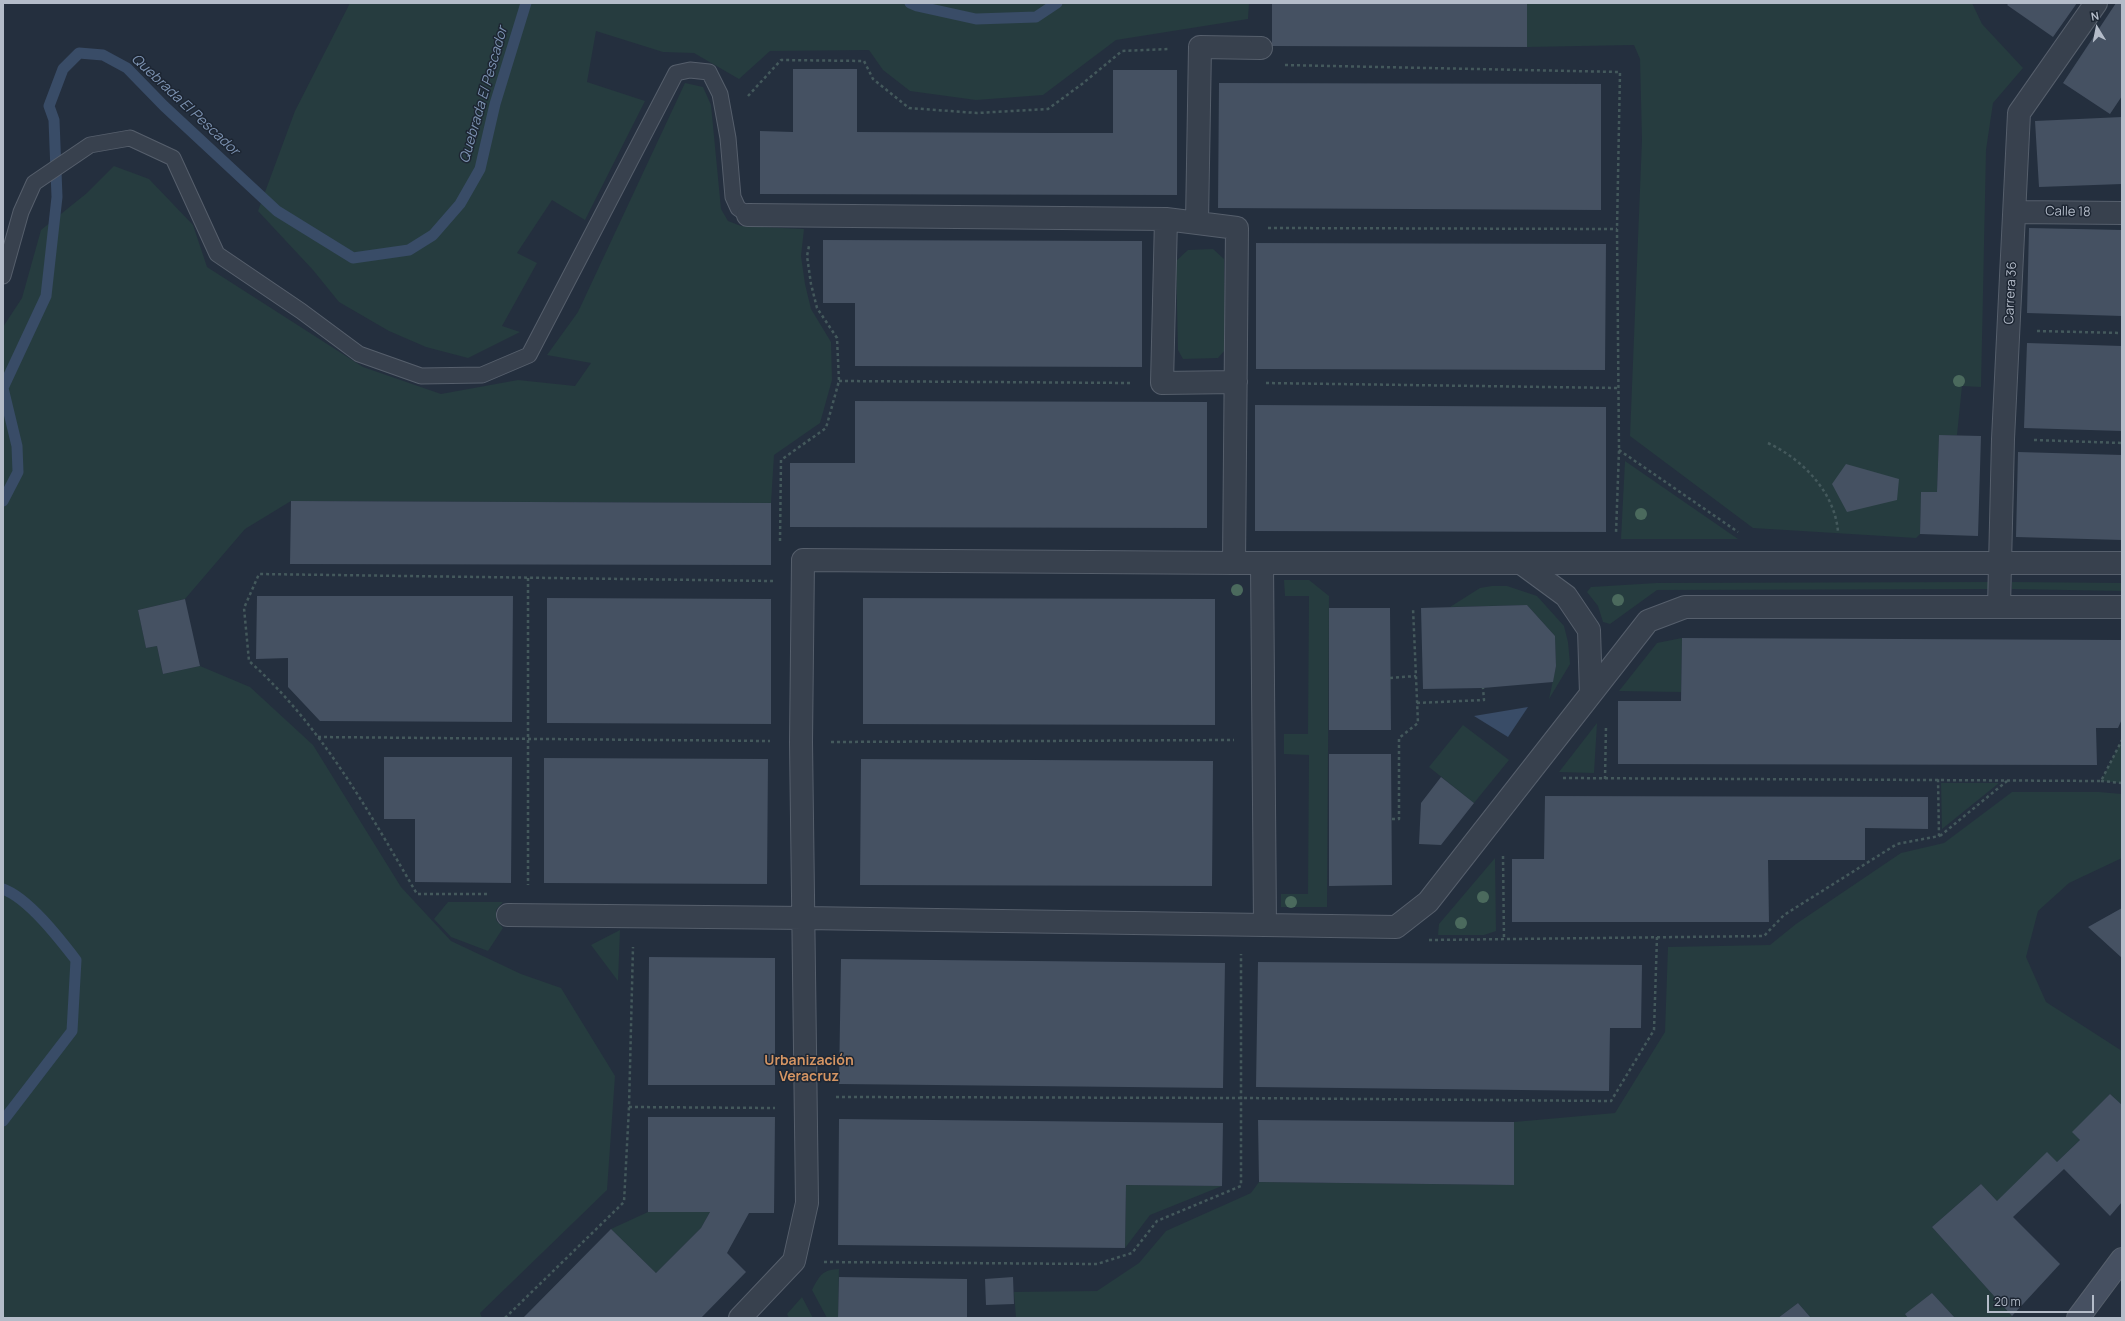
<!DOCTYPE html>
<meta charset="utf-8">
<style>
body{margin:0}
#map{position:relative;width:2125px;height:1321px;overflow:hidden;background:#242f3e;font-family:Manrope,sans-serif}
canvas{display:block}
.frame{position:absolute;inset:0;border:4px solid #b4bcc9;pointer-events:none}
.north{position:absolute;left:2077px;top:8px;width:40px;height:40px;-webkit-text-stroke:3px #1d2633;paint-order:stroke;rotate:350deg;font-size:11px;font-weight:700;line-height:16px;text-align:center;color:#b4bcc9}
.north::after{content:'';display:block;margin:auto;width:14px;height:18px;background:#b4bcc9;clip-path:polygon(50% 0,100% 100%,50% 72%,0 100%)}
.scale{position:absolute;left:1987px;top:1295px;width:107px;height:18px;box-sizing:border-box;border:2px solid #b4bcc9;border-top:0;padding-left:5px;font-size:12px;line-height:14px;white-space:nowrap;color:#b4bcc9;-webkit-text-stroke:3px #1d2633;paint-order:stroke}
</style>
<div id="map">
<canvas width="2125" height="1321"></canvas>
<div class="frame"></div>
<div class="north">N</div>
<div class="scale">20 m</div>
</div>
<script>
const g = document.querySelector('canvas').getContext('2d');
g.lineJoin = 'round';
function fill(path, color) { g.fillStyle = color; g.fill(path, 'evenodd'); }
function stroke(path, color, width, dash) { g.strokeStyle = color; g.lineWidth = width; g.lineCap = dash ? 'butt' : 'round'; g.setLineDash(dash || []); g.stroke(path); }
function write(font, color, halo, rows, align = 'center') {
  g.font = font + ' Manrope,sans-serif'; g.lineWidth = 3; g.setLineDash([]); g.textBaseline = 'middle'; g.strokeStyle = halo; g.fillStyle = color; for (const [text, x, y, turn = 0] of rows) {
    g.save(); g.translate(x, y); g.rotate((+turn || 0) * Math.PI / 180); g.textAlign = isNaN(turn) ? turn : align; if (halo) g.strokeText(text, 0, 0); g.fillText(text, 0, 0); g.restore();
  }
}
fill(new Path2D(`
 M350,3H1249L1248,19L1116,40L1043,95L976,100L910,91L883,70L869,50L770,51L739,79L694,53L663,52L596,31L587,82L645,101L585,220L552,200L517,253L537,263L502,326L520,332L468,358L426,347L389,331L339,302L313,270L258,211L295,111Z
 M1526,3H1972L1982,24L2023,68L1993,103L1986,150L1981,387L1962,386L1957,435H1939L1937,492H1921L1920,534L1916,538L1753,528L1630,436L1642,140L1640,59L1634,45L1527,47Z
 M685,83L703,87L711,105L721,209L728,221L741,226L804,229L801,256L805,284L811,309L831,342L832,380L820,423L774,455L771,503L291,501L245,529L185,599L138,610L146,648L157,646L163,674L200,666L250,687L313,745L401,887L451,941L521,974L561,988L615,1076L607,1190L480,1313L482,1318H3V327L22,298L41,230L87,193L114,166L149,179L193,225L207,267L363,367L441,394L518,380L575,386L591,363L547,355L578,312Z
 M1213,249L1224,259L1225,350L1218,358L1183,359L1178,350L1176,261L1188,250Z
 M1625,461L1738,539H1621Z
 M1284,580H1309L1329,596L1327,907H1281V894H1308L1309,755L1284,754V734H1308L1309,596H1285Z
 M1988,582V589L1657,590L1610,624L1603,622L1598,606L1587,592L1591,587L1657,583Z
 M2012,582L2122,583V591L2012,589Z
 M1492,586H1507L1537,596L1564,626L1568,642L1570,664L1549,699L1556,666L1555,636L1527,605L1450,607L1480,588Z
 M1682,638L1681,692L1619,691L1657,643Z
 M1597,723L1594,773L1559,772Z
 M1463,725L1509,760L1474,803L1429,767Z
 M2122,740V783L2101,781Z
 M1941,783H1999L1942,829Z
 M2012,792H2099L2122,794V858L2069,883L2038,911L2026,957L2046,1002L2122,1051V1105L2110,1094L2073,1132L2080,1140L2057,1162L1997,1201L1981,1184L1932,1227L2012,1316L2010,1318H1955L1932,1293L1906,1314L1908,1318H1811L1798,1303L1778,1318H1016L1014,1292L1097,1291L1139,1263L1166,1231L1251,1193L1259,1182L1514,1185V1122L1615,1113L1665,1032L1668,947L1770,945L1796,924L1901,853L1944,843Z
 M1495,858L1496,931L1484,935H1438L1439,924Z
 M448,902H503L496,910V920L503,928L488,951L451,937L434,919Z
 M620,930L618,981L591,945Z
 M1126,1185L1222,1186L1150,1215L1125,1248Z
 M648,1212H710L701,1228L656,1273L611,1229Z
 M839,1269L838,1318H827L812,1290C820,1275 822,1270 839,1269Z
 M802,1297L813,1318H789L787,1314Z`), '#263c3f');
fill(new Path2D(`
 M1528,707L1508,737L1474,716Z`), '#394c67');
stroke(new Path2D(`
 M910,3L917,6L976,19L1036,17L1057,3
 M3,501L18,472L17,446L3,388L46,296L57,197L54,120L49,106L63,69L79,53L103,55L127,68L164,106L277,211L353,258L409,250L433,235L460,204L480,169L495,104L526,3
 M3,889C28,898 59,938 76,960L72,1031L3,1121`), '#394c67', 11);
fill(new Path2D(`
 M1272,3H1527V47L1272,46Z
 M2009,3H2077L2053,37L2007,5Z
 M2116,3H2122V96L2110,114L2063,83Z
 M793,69H857V132L1049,133H1113V70H1177V195L760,194V131L793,132Z
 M1219,83L1601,84V210L1218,208Z
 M2122,117V184L2039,187L2035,121Z
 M2029,228L2122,230V316L2027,313Z
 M823,240L1142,241V367L855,366V303H823Z
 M1256,243L1606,244L1605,370L1256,369Z
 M2027,343L2122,346V431L2024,428Z
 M855,401L1207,402V528L790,527V463H855Z
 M1255,405L1606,407V532L1255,531Z
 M1939,435L1981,436L1978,536L1920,534L1921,492H1937Z
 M2018,452L2122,455V540L2016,537Z
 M1846,464L1899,479L1897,500L1847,512L1832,484Z
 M291,501L771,503V565L290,564Z
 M257,596H513L512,722L320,721L288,687V658L256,659Z
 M547,598L771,599V724L547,723Z
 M863,598L1215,599V725L863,724Z
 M185,599L200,666L163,674L157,646L146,648L138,610Z
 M1527,605L1555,636L1556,666L1553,682L1483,688L1423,689L1421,608Z
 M1329,608H1390L1391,730H1329Z
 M1682,638L2122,640V719L2118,728H2096L2097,765L1618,764V701H1681Z
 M1329,754H1391L1392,885L1329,886Z
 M384,757H512L511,883L415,882V819H384Z
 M544,758L768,759L767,884L544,883Z
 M861,759L1213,761L1212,886L860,885Z
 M1441,777L1474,803L1441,845L1419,844L1421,803Z
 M1545,796L1928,797V829L1865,828V860H1768L1769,922H1512V859H1544Z
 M2122,908V958L2088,927Z
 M649,957L775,958V1085H648Z
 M841,959L1225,963L1223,1088L839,1084Z
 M1258,962L1642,965L1641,1028H1610L1609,1091L1256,1087Z
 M2110,1094L2122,1105V1202L2110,1216L2064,1169L2013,1217L2060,1264L2012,1316L1932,1227L1981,1184L1997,1201L2047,1152L2057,1162L2080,1140L2072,1132Z
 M648,1117H775L774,1213H749L727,1253L746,1272L701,1318H523L611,1229L656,1273L701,1228L710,1212H648Z
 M839,1119L1223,1123L1222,1186L1126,1185L1125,1248L838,1245Z
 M1258,1120L1514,1122V1185L1259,1182Z
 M839,1277L967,1279V1318H838Z
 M1013,1277L1014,1304L986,1305L985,1279Z
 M1932,1293L1955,1318H1908L1905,1314Z
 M1798,1303L1811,1318H1778Z`), '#455162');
const lane = new Path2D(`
 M3,276L21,212L34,183L90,145L130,138L173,158L217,254L301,311L359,354L421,376L482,375L529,355L676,73L690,70L709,72L720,94L728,138L733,197L738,208L748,215`);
const street = new Path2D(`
 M2015,212L2122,213
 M748,215L1166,219L1237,228L1234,563
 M1166,219L1162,383L1236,382
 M1197,222L1200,47L1261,48
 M1262,563L1265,925
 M1521,563L1566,596L1589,630L1591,694
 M1999,607L2003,439L2019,113L2096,3
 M508,915L805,918L1396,927L1428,902L1648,621L1685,607H2122
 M740,1318L794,1261L807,1203L801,742L803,560L1234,563H2122`);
const secondary = new Path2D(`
 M2078,1318L2122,1259`);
stroke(lane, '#565f6c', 17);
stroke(street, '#565f6c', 24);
stroke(secondary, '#565f6c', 24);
stroke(new Path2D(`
 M1285,65L1620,72L1617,229L1619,450L1616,533
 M748,96L781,60L864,61L873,79L909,108L977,113L1048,109L1082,84L1122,51L1169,49
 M1268,228L1617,229
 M2037,331L2122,333
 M839,381L1133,383
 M1266,383L1618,388
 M2034,440L2122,443
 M1768,443C1802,459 1835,492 1838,532
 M1619,450L1738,532
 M780,541L781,460L826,428L839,381L837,338L817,308L811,284L807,256L809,246
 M528,578V885
 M1390,678L1416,676
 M1417,703L1484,700L1483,688
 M318,737L770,741
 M831,742L1234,740
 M1563,778L2101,781L2122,740
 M1605,779L1606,726
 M2101,781L2122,783
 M1392,819H1399V738L1418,723L1413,608
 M1940,836L2007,781
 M1503,856L1504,939
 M487,894H417C369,812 321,725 249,661L244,608L259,574L773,581
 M1429,940L1764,936L1784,915L1897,844L1939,836L1938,779
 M836,1097L1241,1098L1611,1101L1654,1030L1657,937
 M629,1107L775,1108
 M824,1262L1097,1264L1132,1253L1157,1221L1241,1186V954
 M505,1318L624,1202L629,1107L633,947`), '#44595c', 2.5, [3, 3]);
stroke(lane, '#38414e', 15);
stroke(street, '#38414e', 22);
stroke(secondary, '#465061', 22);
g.fillStyle = '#4b6a5d';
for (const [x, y] of [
 [1959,381],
 [1641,514],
 [1237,590],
 [1618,600],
 [1483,897],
 [1291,902],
 [1461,923]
]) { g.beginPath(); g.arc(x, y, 6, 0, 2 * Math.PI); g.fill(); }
write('13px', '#b4bcc9', '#1d2633', [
 ["Calle 18",2068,212,1],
 ["Carrera 36",2011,293,-87]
]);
write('italic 14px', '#7c92b1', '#1d2633', [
 ["Quebrada El Pescador",484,95,-74],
 ["Quebrada El Pescador",185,105,43]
]);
write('bold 14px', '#d59563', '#1d2633', [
 ["Urbanización",809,1061],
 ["Veracruz",809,1077]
]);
</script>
